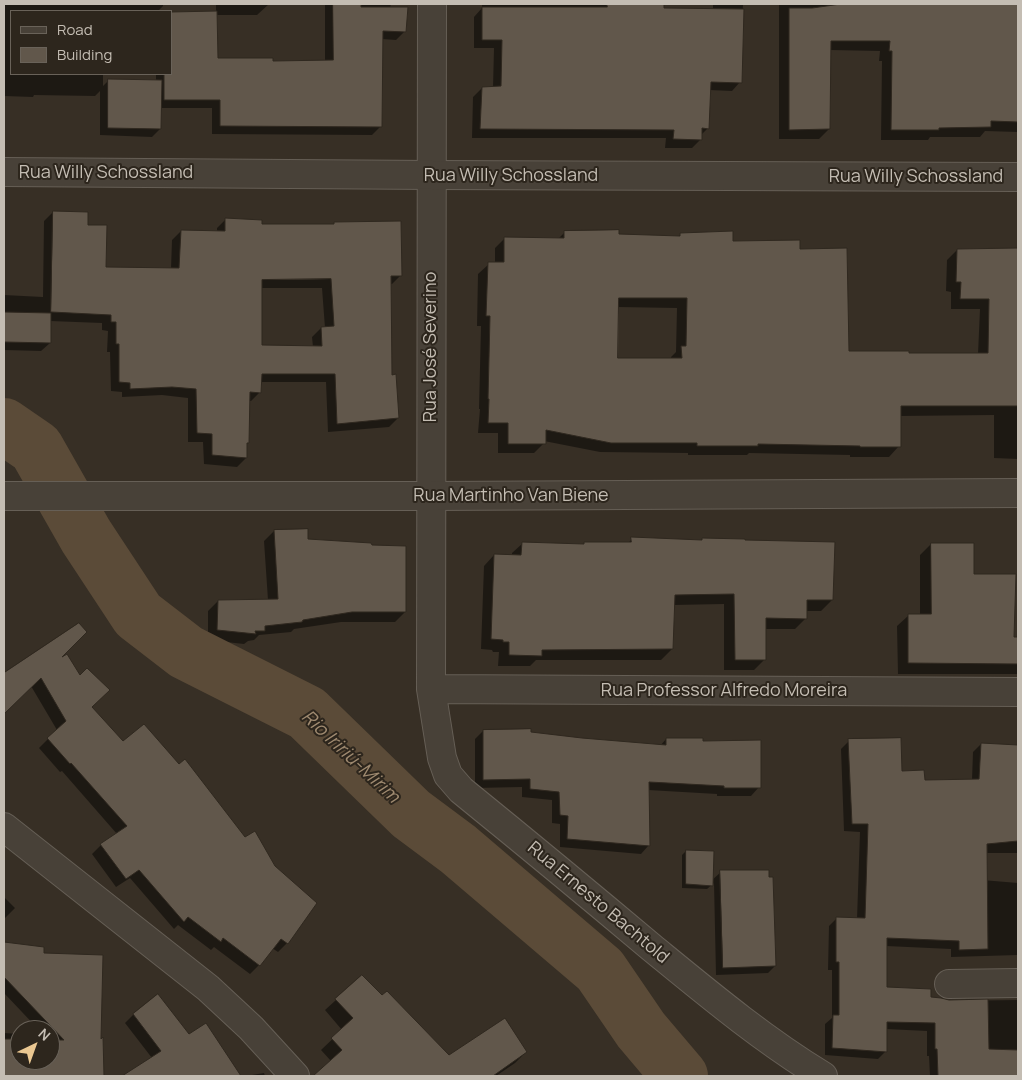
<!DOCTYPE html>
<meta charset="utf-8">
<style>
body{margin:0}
#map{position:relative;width:1022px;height:1080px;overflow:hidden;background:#372f25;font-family:Manrope,sans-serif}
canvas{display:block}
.frame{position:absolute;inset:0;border:5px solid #c4bdb3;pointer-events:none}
.legend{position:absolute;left:10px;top:10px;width:162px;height:65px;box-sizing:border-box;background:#2d261d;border:1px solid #696259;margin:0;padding:6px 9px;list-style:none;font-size:15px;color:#c4bdb3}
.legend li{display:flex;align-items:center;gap:10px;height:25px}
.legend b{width:25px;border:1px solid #696259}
.north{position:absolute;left:10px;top:1020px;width:50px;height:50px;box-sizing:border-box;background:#2d261d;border:1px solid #696259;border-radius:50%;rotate:42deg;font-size:14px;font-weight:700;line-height:20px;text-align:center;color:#c4bdb3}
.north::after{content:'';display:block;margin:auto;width:18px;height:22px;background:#eac791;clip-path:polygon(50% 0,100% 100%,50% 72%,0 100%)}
</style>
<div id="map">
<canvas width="1022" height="1080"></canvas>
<div class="frame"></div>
<ul class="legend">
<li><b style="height:6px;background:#484138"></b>Road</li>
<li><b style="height:14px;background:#61574b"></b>Building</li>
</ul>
<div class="north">N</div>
</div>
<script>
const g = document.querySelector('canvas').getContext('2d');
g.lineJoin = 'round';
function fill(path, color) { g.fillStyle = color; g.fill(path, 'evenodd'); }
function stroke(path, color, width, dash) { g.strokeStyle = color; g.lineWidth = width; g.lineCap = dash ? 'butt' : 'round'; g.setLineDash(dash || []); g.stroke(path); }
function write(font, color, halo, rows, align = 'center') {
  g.font = font + ' Manrope,sans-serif'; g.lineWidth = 4; g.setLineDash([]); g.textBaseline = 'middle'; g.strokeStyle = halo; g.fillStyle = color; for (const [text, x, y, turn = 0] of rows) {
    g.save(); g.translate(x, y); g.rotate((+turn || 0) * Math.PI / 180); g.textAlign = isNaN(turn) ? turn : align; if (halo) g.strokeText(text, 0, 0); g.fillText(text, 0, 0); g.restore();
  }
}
fill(new Path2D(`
 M4,4H163V6L158,11H11V74H103V86L108,81H156V74H171L216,12V4H269L257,15H216L217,59L272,62L325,61V4H391L390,8L405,31L396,40L382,39L380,127L372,135L212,134V108H160V129L152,137L100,135V91L95,96L34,95L33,97L4,96Z
 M482,4H663V9L713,10V4H743L740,82L732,91L709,90L708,128L701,135V139L692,148H665L666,138H472L473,97L482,88H493L494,48H474V17L482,8Z
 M779,4H1018V132L985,131L980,137H930L928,140H881L882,61H879L880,51L830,50L829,129L819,139H779Z
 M53,212L86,226L105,269H171L172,240L181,231L217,232V228L226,219L261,225L401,275L392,284H390L391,376L398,418L389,427L328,432L326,382H260V392L251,401H248L246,458L237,467L204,464L203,442H188V398L162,395L122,397V392L111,391L110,352H107L108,331L102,330V323L50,321V343L41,351L4,350V295L43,297L44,221ZM260,288H322L325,328H321L312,337L313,347L260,346Z
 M565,232L678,237L681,234L732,242L798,250L848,352L978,354L980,309H951V292L946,291L947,260L957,250L1018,249V459L994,458V415L899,416V446L889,457H850V455L749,453L747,455H688V453L600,452L544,441V443L534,453H498V433H478L480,409H479L481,326H477L478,274L489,264H495V248L505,238L558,239ZM617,307L677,308L676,352L671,357V360L617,359Z
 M274,531L307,541L405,612L395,622H341L294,629L291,632L259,635L254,640L248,641L244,644L208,640V611L218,601L268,600L264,541Z
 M632,539L701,541L702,539L832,600L821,611H806V618L795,629H764V660L754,670H724V604L673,605L672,649L661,660H536L530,666H498L499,652H493L492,650L481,649L484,566L494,555L512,556V553L523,543L583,545L585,543L627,544Z
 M931,544L973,575L1013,638H1018V674H898L897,626L908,616L920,615V555Z
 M79,625L57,660L90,707L287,943L278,952L272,948L259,965L250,974L214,947L211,950L178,925L174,929L130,878L116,887L92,854L101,845L117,834L62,771L60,772L39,748L57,730L31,686L4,713V674Z
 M483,731L529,733L660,746L666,739L702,743L759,787L751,796H717V794L648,790L649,845L641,854L560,847V824L552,823V800L522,797V787L475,788V739Z
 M849,741L901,772L924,782L972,780L973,752L981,744L1018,746V853H971L970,879L1018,883V955L951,957V949L886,946V988L930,999L949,1001L1018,1000V1076H930L929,1056H927V1031L886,1029V1051L878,1059L825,1055V1024L832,1018V970H828L829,926L837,918L857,919L860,832L844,831L841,749Z
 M686,851L711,881L721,872L775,966L768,973L716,975L714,883L707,889L682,888V855Z
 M4,897L15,908L4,919Z
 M4,943L43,948L42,954L100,1042L102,1040V1076H4V1033L20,1034V1060H50V1030H39L4,993Z
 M158,996L189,1035L205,1025L239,1076H124L152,1058L125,1023L133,1015Z
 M336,1000L448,1056L526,1052L515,1063L496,1076H316L331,1061L321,1050L342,1030L325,1010Z
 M264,1073L265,1076H246Z`), '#0007');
stroke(new Path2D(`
 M4,426L36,448L86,536L138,615L186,652L307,713L411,814L458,849L600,970L641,1030L680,1076`), '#5b4b38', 56);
const building = new Path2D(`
 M333,4H361V7H408L406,32L383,31L382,127L220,126V100H164V74H171V12L217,11L218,58H273V61L333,60Z
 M607,4H664V8L744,9L742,83L711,82L709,129L702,128V140L673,139L674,130L480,129L482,87L501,86L502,40H482V7H607Z
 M841,4H1018V122L991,121V127L939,128V130H891L892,51H889L890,41H831L830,129L789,130V8H812Z
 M108,79L162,80L161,129L108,128Z
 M53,211L88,212V225H107L106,267L179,268L181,230L225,231V218L262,220V224H334V222L401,221L402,276H391L392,375L396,374L399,418L337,424L335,374H262L261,393L250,392L249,443H247V458L212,455V434L197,433L196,389L172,387L130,389V383L119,382V344H116V322H111V315L51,312ZM331,279L334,326L321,327L322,346L262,345V280Z
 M619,230V234L680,236V233L733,231V241L800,240V249L847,248L849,351H909V353H988L989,299H960L961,282H956L957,249L1018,248V406H901V447H860V446L758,444V446H697V443H611L546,430V444H508V423H488L489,399H488L490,316H486L488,262H504V237L564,238V231ZM619,298H687L686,346H681L682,358H618Z
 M4,312L51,313V343L4,342Z
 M308,529V539L371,543L372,545L406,546V612H352L303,620L302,622L265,626V631H255L256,634L217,630L218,600L278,599L274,530Z
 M631,537L702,540V538L745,539V540L835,542L833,600H807V619L766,618V660H735L734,594L675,595L673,649L542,650V656L509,655V642H503V640L491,639L494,554L521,555L522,542L584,544V542H631Z
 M931,543H974V574H1016L1014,637H1018V664L908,663V614H931Z
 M79,623L87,632L62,657L67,654L80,675L87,668L110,690L92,707L123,741L144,724L179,764L185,759L245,837L255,831L275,866L317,903L288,944L281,939L260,966L223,938L221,942L188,917L184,922L139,870L126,879L100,844L127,826L71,763L70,764L47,738L66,721L41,678L4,714V673Z
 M531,729V732L582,738L666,745V738H703V741L761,740V788H724V786L649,782L650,846L567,839L568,816L560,815L559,792L530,789V779L483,780V730Z
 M901,738L902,771L924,770L925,780L979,779L981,743L1018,745V841L987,844L988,949L959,950V941L887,938V987L931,989V997L941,998L949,1000L988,999L989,1049L1018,1050V1076H938L937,1049H935V1023L887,1022V1052L832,1048L833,1015H839V962H836V917L865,918L868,824H852L848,739Z
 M686,850L714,851L713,886L686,884Z
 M720,870H769V877H773L776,966L723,968Z
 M4,942L44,947V953L103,955L101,1039L103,1037L104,1076H4V1039H20V1060H50V1040H64L4,977Z
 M362,975L382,995L387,991L449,1055L505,1018L527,1052L493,1076H313L342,1050L331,1038L353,1018L335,999Z
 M158,994L189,1034L206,1023L241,1076H122L161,1051L133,1014Z`);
fill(building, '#61574b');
stroke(building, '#2f281f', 1);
const minor = new Path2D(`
 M432,4L431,689L442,758L448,775L461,790C525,842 588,894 651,947C706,992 762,1039 823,1076
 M431,689L1018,692
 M4,827L208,988L251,1028L295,1076
 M949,984L1018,983`);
const tertiary = new Path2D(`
 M4,172L432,175L1018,177
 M4,496H431L1018,493`);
stroke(minor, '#665f56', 30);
stroke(tertiary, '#665f56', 30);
stroke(minor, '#484138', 28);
stroke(tertiary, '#484138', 28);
write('18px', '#c4bdb3', '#2d261d', [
 ["Rua Willy Schossland",106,173],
 ["Rua Willy Schossland",511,176],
 ["Rua Willy Schossland",916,177],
 ["Rua José Severino",431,347,-90],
 ["Rua Martinho Van Biene",511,496],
 ["Rua Professor Alfredo Moreira",724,691],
 ["Rua Ernesto Bachtold",598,903,40]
]);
write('italic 19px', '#9f8a70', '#2d261d', [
 ["Rio Iririú-Mirim",350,757,43]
]);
</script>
